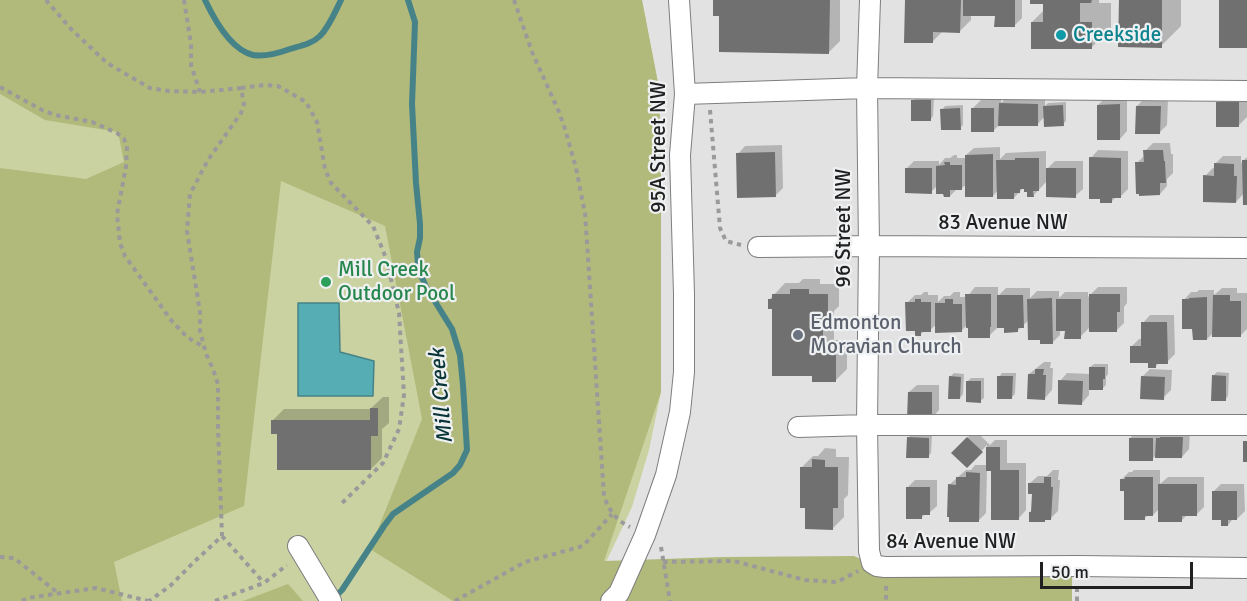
<!DOCTYPE html>
<style>
body{margin:0}
#map{position:relative;width:1247px;height:601px;overflow:hidden;background:#e2e2e3;font-family:Signika,sans-serif}
canvas{display:block}
.scale{position:absolute;left:1040px;top:562px;width:153px;height:27px;box-sizing:border-box;border:3px solid #212122;border-top:0;padding-left:8px;font-size:18px;line-height:21px;white-space:nowrap;color:#212122;-webkit-text-stroke:4px #eff0f1;paint-order:stroke}
</style>
<div id="map">
<canvas width="1247" height="601"></canvas>
<div class="scale">50 m</div>
</div>
<script>
const g = document.querySelector('canvas').getContext('2d');
g.lineJoin = 'round';
function fill(path, color) { g.fillStyle = color; g.fill(path, 'evenodd'); }
function stroke(path, color, width, dash) { g.strokeStyle = color; g.lineWidth = width; g.lineCap = dash ? 'butt' : 'round'; g.setLineDash(dash || []); g.stroke(path); }
function write(font, color, halo, rows, align = 'center') {
  g.font = font + ' Signika,sans-serif'; g.lineWidth = 4.5; g.setLineDash([]); g.textBaseline = 'middle'; g.strokeStyle = halo; g.fillStyle = color; for (const [text, x, y, turn = 0] of rows) {
    g.save(); g.translate(x, y); g.rotate((+turn || 0) * Math.PI / 180); g.textAlign = isNaN(turn) ? turn : align; if (halo) g.strokeText(text, 0, 0); g.fillText(text, 0, 0); g.restore();
  }
}
fill(new Path2D(`
 M0,0H642L659,88L661,392L649,450L632,507L599,577L1072,601H0Z`), '#cbd2a1');
fill(new Path2D(`
 M0,0H642L659,88L661,155V392L604,561L723,557L854,556L877,566L1072,563V601H453L370,549L422,419L385,226L281,181L244,506L114,562L122,601H0V168L86,179L124,162L118,132L45,120L0,94Z
 M288,584L303,601H243Z`), '#b1b97b');
const water = new Path2D(`
 M298,303H339L340,352L374,361L373,396H298Z`);
fill(water, '#56adb3');
stroke(water, '#468388', 1.5);
fill(new Path2D(`
 M714,0H840V41L829,52L721,15Z
 M907,0H1022V18L1014,26L996,15L971,14V20L960,31H943L932,42Z
 M1032,0H1099V3H1111V28L1091,48L1032,22L1044,10V2Z
 M1120,0H1181V26L1161,46Z
 M1226,95H1247V117L1239,125L1218,103Z
 M1008,96L1045,97V106L1048,103L1066,102V121L1063,124L1045,116L1037,125L1000,124L993,131L973,108L981,100H1001V103Z
 M916,97L934,98L933,116L930,120L913,101Z
 M1106,97H1127V131L1120,139L1098,105Z
 M1145,98L1168,99L1167,125L1159,133L1137,106Z
 M963,105V125L960,128L942,110L945,106Z
 M1153,143H1170L1171,154H1173V173L1167,179V186L1160,194L1137,163L1145,155V151Z
 M782,145L783,188L775,196L738,154L745,146Z
 M1000,147V159L1006,153L1046,151V170L1055,161H1083V189L1075,196L1048,180L1033,196L1026,187L1022,189L1014,198L998,190L993,196L967,184L962,188L957,189L950,196L938,185L931,192L907,168L914,161H939V165L945,158H950L954,155H957V158H966V155L974,148Z
 M1098,150L1128,151V189L1120,197H1116L1112,201L1091,158Z
 M1223,156H1241V163L1247,157V204L1244,193L1236,202L1205,176L1213,168H1215V164Z
 M803,279H820V284H839V306L834,311V340H847V369L836,380L814,374L770,299L785,283H799Z
 M975,287H998V296L1006,288H1030V298L1037,291H1059V298L1065,292H1088V297L1098,287H1127V303L1124,307V323L1116,331L1090,327L1080,337L1066,330L1060,329V335L1052,343L1041,339L1029,320L1017,331L1006,326L997,327V328L989,336L969,326H966L961,331L937,324L930,330H925L921,334L907,303L915,295H921L924,292H928V295H938V302L944,296H950L954,292H960V297H967Z
 M1222,288H1237V293H1247V329L1240,336L1214,332L1207,339L1194,327L1184,300L1191,292H1197L1199,290H1214V295Z
 M1150,315H1174L1175,354L1167,362H1160L1156,366L1131,347L1139,339H1143V323Z
 M1044,362H1051L1050,368H1053L1052,390L1045,398L1029,374Z
 M1094,364H1108V374L1106,377V385L1102,389L1089,388V395L1082,403L1060,381L1067,373L1090,374V367Z
 M1150,369L1172,370L1171,390L1163,398L1142,377Z
 M1217,372L1229,373L1228,396L1225,400L1213,376Z
 M954,373L964,374L963,394L960,398L950,377Z
 M1002,373H1016L1015,394L1012,397L999,377Z
 M971,378H984V398L980,401L967,382Z
 M917,385H939V410L932,418L909,392Z
 M383,397H389V423L382,429V458L371,469L279,433L272,421L284,409H370Z
 M975,430L990,445L995,440H1007V463H1026V510L1019,518L993,470H987L986,513L978,521L949,485L966,470H971L975,465H987V445L967,466L953,453Z
 M1190,430L1189,449L1182,457L1155,456L1152,459L1130,438L1138,431H1160V435L1165,431Z
 M912,434L932,435L931,453L928,457L908,438Z
 M825,448L836,449V457H849L848,495L844,499V517L833,528L806,506L802,467L813,456H818Z
 M1053,470H1059L1058,480H1060L1058,511L1050,519H1046L1044,521L1030,512L1033,509V493L1030,483L1038,476H1047Z
 M1134,470H1160V484L1168,477H1204V507L1196,515H1187L1181,521L1160,508L1153,515H1148L1144,519L1121,480L1129,472H1132Z
 M915,480H937V506L929,513H926L921,518L908,487Z
 M1221,484H1244L1245,511L1237,519H1233L1228,525L1222,518L1213,492Z`), '#0003');
stroke(new Path2D(`
 M205,0C214,19 231,50 253,55C265,57 279,53 290,49C300,46 312,44 320,36C329,27 335,12 341,0
 M334,598L342,590L384,526L393,514L453,473L460,465L467,450L463,385L460,355L452,329L426,287L420,273L418,264L417,252L420,238V224L416,183L412,104L415,22L408,0`), '#468388', 6);
fill(new Path2D(`
 M713,0H830L829,54L719,52V16H713Z
 M905,0H961L960,33L933,32V43H904Z
 M963,0H1015V27H994L995,16H963Z
 M1030,0H1092L1091,3H1080V22H1092V49H1031V22H1043V4H1030Z
 M1119,0H1162V48L1118,47Z
 M1219,0H1247V48H1219Z
 M911,100H931V121H911Z
 M1216,102H1239V127H1216Z
 M999,103L1038,104V126H998Z
 M1120,104V140H1097V105Z
 M1063,105L1064,126L1044,127L1043,106Z
 M1136,106H1161L1160,134H1135Z
 M960,108L961,130H941L940,109Z
 M971,108H994V132H971Z
 M1143,150H1163L1164,161H1165L1166,183H1160V195L1139,196V194H1136L1135,162H1144Z
 M775,152L776,197L737,198L736,153Z
 M993,154V197H965V155Z
 M1089,157L1121,158V198H1112V203H1100V199H1089Z
 M1015,158H1039V191H1033L1034,197H1027V192H1024V189H1020V193H1014V199H997L996,160H1015Z
 M1242,160H1247V205H1243Z
 M944,162H950V165H962V190H950V197H944L943,194H936V166L945,165Z
 M1214,163L1234,164V176H1237L1236,203L1203,202V175L1214,176Z
 M905,168H932V194L905,193Z
 M1046,168H1076V198L1046,197Z
 M790,289H809V294H828V319H823V351H836V382H812V376H772V309H768V299H772V294H790Z
 M965,294H991V327H990V338H968V328H966Z
 M1089,294H1120V312H1117V332H1089Z
 M997,295H1023L1024,328H1018V332L1004,333V328H997Z
 M1213,295H1230V301H1241V337H1212Z
 M1207,297V340H1193L1192,329H1182V299H1189V298Z
 M1052,298L1053,344H1040V340H1028L1027,299Z
 M915,299H921V302H931V332H921V336H915V331H906L905,302H915Z
 M945,299H953V304H962V332L935,333V303H945Z
 M1056,299H1081V339H1064L1065,331H1056Z
 M1141,322H1167L1168,364H1156V368H1148V363H1130V346H1141Z
 M1089,367H1105V379H1103V390H1089Z
 M1035,369H1044L1043,375H1046L1045,400L1027,399L1028,374H1035Z
 M1212,375L1226,376V401H1211Z
 M949,376L961,377L960,399H948Z
 M997,376H1013L1012,399H997Z
 M1141,376L1165,377L1164,400L1140,399Z
 M1058,380L1083,381L1082,405L1058,404Z
 M966,381H981V403L966,402Z
 M908,392H932V419H907Z
 M370,408H378V436H371V470H277V434H271V420H370Z
 M907,437L929,438V458H906Z
 M967,437L983,452L967,468L951,453Z
 M1160,437H1183L1182,458H1155L1156,438H1160Z
 M1129,438H1153V461H1129Z
 M1243,441H1247V462H1243Z
 M986,447H1000V470H1019V520H991V471H986Z
 M812,459L825,460V467H838V508H833V530L805,529V508H800V467H812Z
 M966,472L980,473L979,522H949V517H947L948,484L956,485V477H966Z
 M1044,477H1051V487H1053L1051,520H1045V522H1029V512H1031L1032,494H1028V483H1044Z
 M1125,477H1153V516H1145V520H1124V491H1120V479H1125Z
 M1158,484H1197V516H1182V522H1158Z
 M906,487H930V515H922V519H906Z
 M1212,491H1237V520H1228V526H1221V520H1212Z`), '#707070');
const minor = new Path2D(`
 M870,0L867,88L869,246L867,425L869,551L872,563L877,566L885,567L1077,566L1247,568
 M685,94L867,88L1247,91
 M758,247L869,246L1247,248
 M798,427L867,425H1247
 M298,546L331,601
 M611,601L619,593L645,535L666,475L680,412L684,372V294L680,155L685,94L679,0`);
stroke(minor, '#7d7e7f', 22);
stroke(new Path2D(`
 M46,0L71,29L107,63L150,88L169,91L200,92L241,88L244,104L241,113L208,160L190,194L187,231L200,312V331L206,354L213,369L218,384V428L222,536L194,562L170,586L149,601
 M184,0L191,44V65L200,92
 M514,0L532,52L559,112L565,129L576,168L585,213L604,496C609,511 616,520 630,527
 M0,87L42,110L55,115L92,122L117,133L124,139L127,146L126,167L117,214L120,243L125,256L171,320L187,337L204,347
 M241,88L264,85L278,86L306,102L317,122L325,169L331,183L373,226L386,258L399,313L404,395L399,429L383,463L340,505
 M710,110L720,228L726,241L741,245
 M222,536L264,583
 M661,547L670,601
 M0,557L14,558L58,593
 M663,562L734,561L805,580L837,582L858,571
 M886,586V601
 M22,601L27,598L96,588L148,601
 M215,601L264,583L287,565
 M455,601L525,562L583,546L612,514
 M1077,601V584`), '#9a9a9b', 4, [4.5, 4.5]);
stroke(minor, '#fff', 20);
for (const [x, y, r, color] of [
 [1061,35,6,"#0f9aa8"],
 [326,282,6,"#2e9e5b"],
 [798,335,6,"#6b7280"]
]) { const dot = new Path2D(); dot.arc(x, y, r, 0, 2 * Math.PI); g.fillStyle = color; g.fill(dot); stroke(dot, '#eff0f1', 2); }
write('21px', '#0d838f', '#eff0f1', [
 ["Creekside",1073,35]
], 'left');
write('21px', '#212122', '#eff0f1', [
 ["95A Street NW",659,147,-90],
 ["83 Avenue NW",1003,223],
 ["96 Street NW",844,228,-90],
 ["84 Avenue NW",951,542]
]);
write('21px', '#27864d', '#eff0f1', [
 ["Mill Creek",338,270],
 ["Outdoor Pool",338,294]
], 'left');
write('21px', '#5b616d', '#eff0f1', [
 ["Edmonton",810,323],
 ["Moravian Church",810,347]
], 'left');
write('italic 22px', '#0a3538', '#eff0f1', [
 ["Mill Creek",442,396,-95]
]);
</script>
